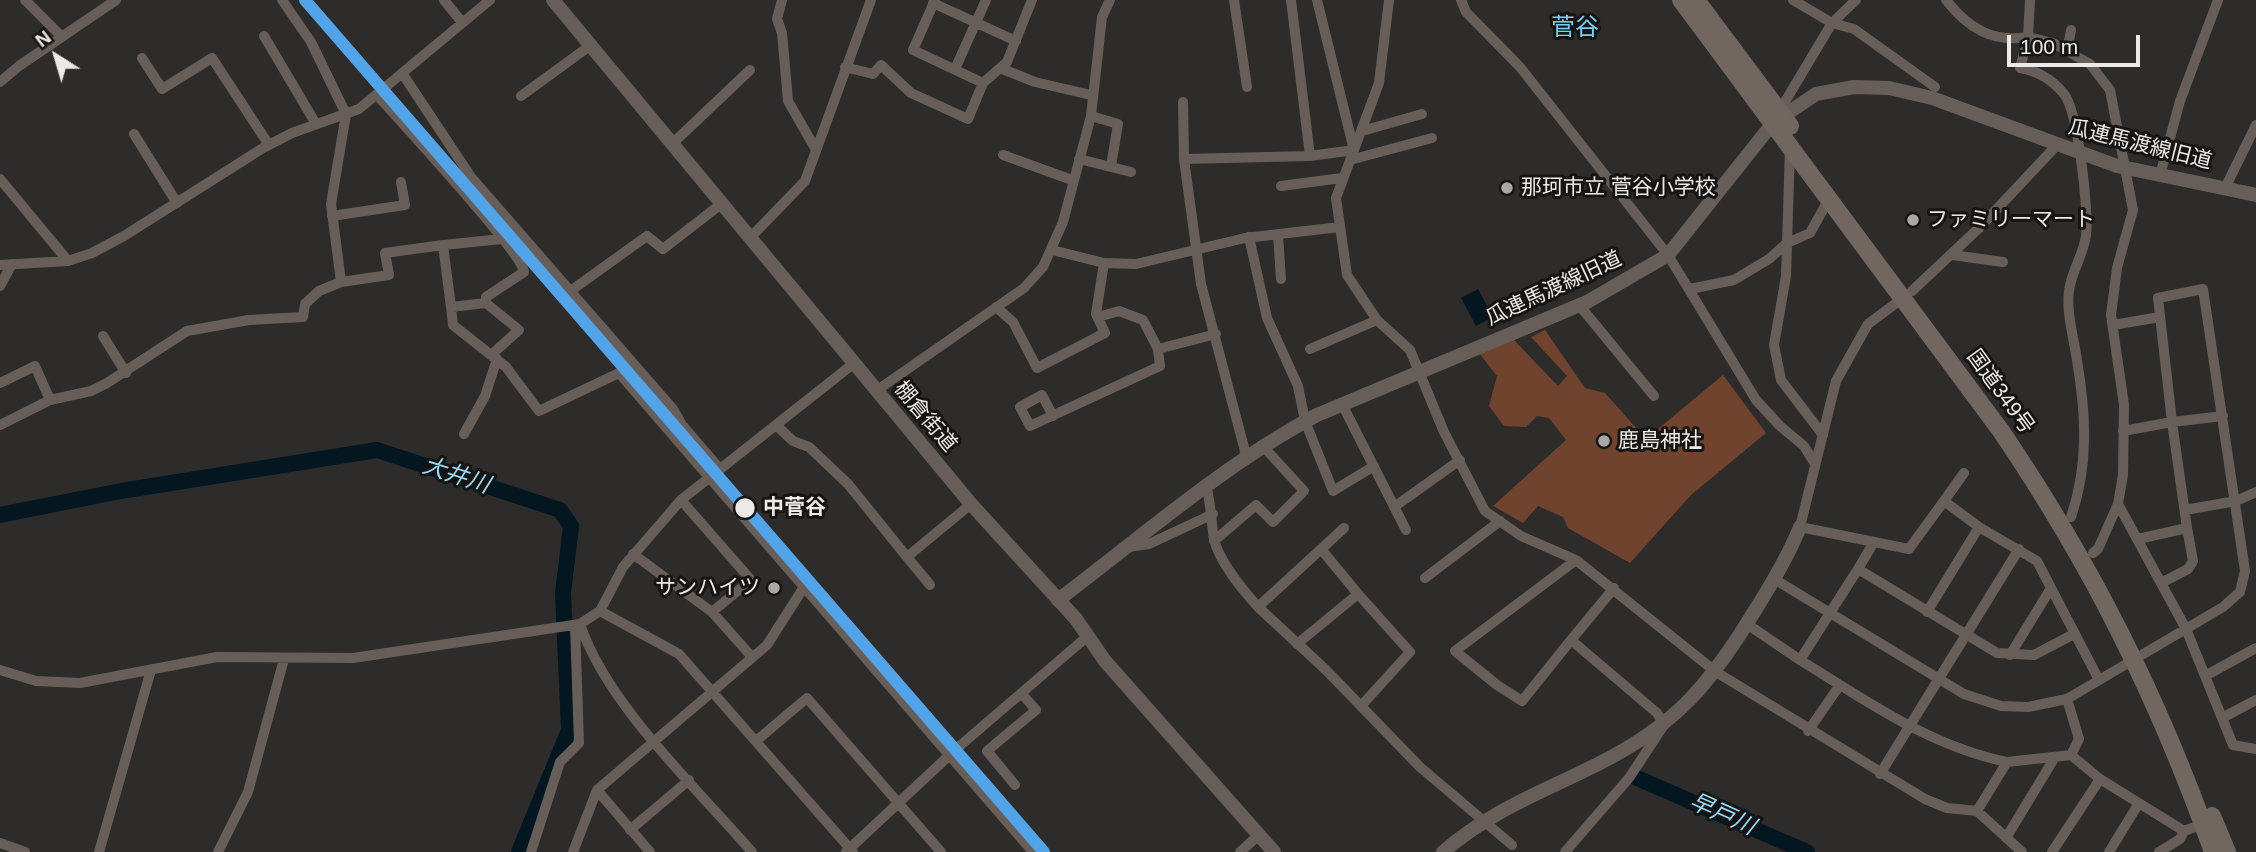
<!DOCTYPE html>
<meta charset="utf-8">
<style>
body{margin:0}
#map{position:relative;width:2256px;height:852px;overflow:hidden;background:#2e2c2b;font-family:Helvetica,sans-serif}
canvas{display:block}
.north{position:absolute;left:21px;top:21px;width:70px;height:70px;-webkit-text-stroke:5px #161514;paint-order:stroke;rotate:323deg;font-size:19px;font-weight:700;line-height:28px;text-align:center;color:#eceae9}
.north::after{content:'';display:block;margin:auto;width:24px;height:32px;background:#eceae9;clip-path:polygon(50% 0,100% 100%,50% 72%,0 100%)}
.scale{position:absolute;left:2007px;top:35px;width:133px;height:32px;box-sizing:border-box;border:4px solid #eceae9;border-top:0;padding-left:9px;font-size:21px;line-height:24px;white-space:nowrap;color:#eceae9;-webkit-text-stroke:5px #161514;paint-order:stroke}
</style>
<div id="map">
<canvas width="2256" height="852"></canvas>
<div class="north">N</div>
<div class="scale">100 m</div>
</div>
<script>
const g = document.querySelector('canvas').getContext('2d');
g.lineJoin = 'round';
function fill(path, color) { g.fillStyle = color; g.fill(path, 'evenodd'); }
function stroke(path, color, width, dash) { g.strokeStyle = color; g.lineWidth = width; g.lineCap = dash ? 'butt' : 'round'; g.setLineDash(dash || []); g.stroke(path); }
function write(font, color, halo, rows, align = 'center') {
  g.font = font + ' Helvetica,"Noto Sans JP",sans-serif'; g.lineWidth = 6; g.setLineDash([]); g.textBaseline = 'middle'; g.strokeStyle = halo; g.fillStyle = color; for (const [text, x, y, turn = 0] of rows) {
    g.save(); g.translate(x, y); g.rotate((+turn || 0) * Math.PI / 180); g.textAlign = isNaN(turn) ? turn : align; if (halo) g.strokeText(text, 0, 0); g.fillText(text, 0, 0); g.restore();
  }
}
fill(new Path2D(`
 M1545,330L1585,388L1605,393L1646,439L1723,375L1766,433L1691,495L1630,563L1568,528L1563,517L1538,506L1523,523L1493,506L1566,440L1549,418L1537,416L1526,427L1504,426L1489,406L1497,376L1479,353L1513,339L1558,386L1567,376L1531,337Z`), '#70432e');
fill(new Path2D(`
 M1478,289L1493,317L1476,326L1461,298Z`), '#041721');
stroke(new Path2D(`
 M0,515L121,491L377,450L560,510L571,526L563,593L569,730L519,852
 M1637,778L1807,852`), '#041721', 16);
stroke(new Path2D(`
 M25,0L62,37
 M444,0L461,21
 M782,0L777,19L782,33L788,101L815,148
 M935,0L913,50L983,83L1007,62L1032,0
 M1234,0L1247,87
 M1389,0L1379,83L1336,198L1347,275L1377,320L1410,350L1444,432L1485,511L1521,536L1576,560L1716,672L1925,799L1947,808L1977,811L2022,852
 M1461,0L1466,12L1520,67L1668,255L1756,400L1780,426L1804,446L1815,464
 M1793,0L1832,23L1854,29L1935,87
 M1946,0C1968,28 1992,43 2028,37L2020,68C2038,71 2052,79 2064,94C2078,111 2089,211 2086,235C2084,254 2071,272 2069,291C2066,312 2074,339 2077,360C2086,414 2089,464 2071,517
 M2030,0L2028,37L2053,43L2090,64L2110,90L2133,210L2117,268L2111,315L2124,405L2123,475L2118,504L2098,549L2093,553
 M933,3L1016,41
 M264,36L316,124
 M2067,51L2071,30
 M142,58L162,89L212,58L269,145
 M845,67L873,74L881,65L911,93L968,119L983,83
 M1000,68L1035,82L1091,95
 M955,69L986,0
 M402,73L471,177L673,409L682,425L720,469
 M0,82L19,66L116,0
 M377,95C399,120 522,252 524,272L486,297V303L451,307L443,245L502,239
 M521,96L591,45
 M1183,102L1184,159
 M1782,114L1786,100L1832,23L1856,0
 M1091,116L1118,124L1111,166
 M1362,131L1422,114
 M134,134L177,203
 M672,144L750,70
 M1790,148L1786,276L1774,345L1781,380L1823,435
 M1003,155L1072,180
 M1310,156L1354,150L1317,0
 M1079,159L1131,172
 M1350,160L1432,138
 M2160,175L2180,101L2218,0
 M0,179L68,261
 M1281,186L1342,178
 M2225,188L2256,125
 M332,216L405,205L401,182
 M1278,235L1281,279
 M1249,237L1267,318L1298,386L1305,421L1333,491L1374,466
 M749,239L805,181L871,0
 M1952,255L2003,262
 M1104,263L1136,264L1245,238L1340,227
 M0,265L68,261L92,253L124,236L263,148L292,133L359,109L490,0
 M341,282L389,275L385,253L443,245
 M0,286L12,264
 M1690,289L1734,280L1769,259L1787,243L1810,233L1829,199
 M1912,291L1980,227L2056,146
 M569,292L647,236L663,249L721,204
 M1903,298L1868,324L1836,381L1800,527L1909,549L1944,501L1979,527L2037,561L2099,680
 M486,303L519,330L491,355
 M1579,305L1654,396
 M451,307L453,325L506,367L539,411L619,373L1033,852
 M996,307L1013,322L1037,368L1105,333L1096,314L1104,263L1052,250
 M2113,325L2160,317
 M103,336L126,373
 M1158,349L1216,334
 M1310,349L1377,320
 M0,383L35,366L50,400
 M876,391L1024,288L1043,267L1063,222L1091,116L1102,17L1110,0
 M1342,404L1406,530
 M1053,416L1042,395L1020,407L1030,426L1160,366L1158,349L1143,320L1119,311L1098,317
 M0,425L50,400L91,391L107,383L187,331L249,320L303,317L305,304L319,291L341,282L331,204L346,114L311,42L282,0
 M776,425L793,441L809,447L848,484L907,557
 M2123,431L2172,422L2187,528
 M464,434L485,396L497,359
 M1246,455L1201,284L1184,159L1310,156L1291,0
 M1206,485C1211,503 1211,521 1214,539C1219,562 1243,590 1258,607L1344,528
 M681,500L751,580L712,612
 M1944,501L1964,473
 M2118,504L2186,629L2233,745L2256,749
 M1394,507L1460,460
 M2185,510L2236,501L2256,492
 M2138,539L2187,528L2193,561L2188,569L2163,582
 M1214,541L1256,505L1273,522L1304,491L1262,445
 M1128,547L1149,544L1213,514
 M1321,549L1358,594
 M633,554L712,612L752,657
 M1858,569L1874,542
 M1425,578L1500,521
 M1774,579L1964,694L2001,706L2028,707L2067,699L2223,607L2240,592L2245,571L2203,289L2158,298L2172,422L2223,416
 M930,585L907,557L971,504
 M1258,607L1326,670L1420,767L1512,845
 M600,611L679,654L853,852
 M1927,612L1979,527
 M580,624C607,705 696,787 752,852
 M1747,624L1800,660
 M1571,640L1522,701L1497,685L1455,651L1576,560
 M1297,644L1358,594L1410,652L1361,706
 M2010,655L2051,588
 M0,670L36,681L80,683L217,657L353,658L580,624L600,611L623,567L681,500L853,364
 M2205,676L2256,648
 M2067,699L2079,739L2071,755L2100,779L2184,831
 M2222,718L2256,700
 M1808,731L1840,685
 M756,741L807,698L941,852
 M2007,762C1929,746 1867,701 1800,660L1858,569L1997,653L2034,655L2074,634
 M1880,774L2019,549
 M1015,785L987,751L1036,710L1022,694
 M597,790L650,852
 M1977,811L2007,762L2071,755
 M630,830L689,780
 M2006,838L2055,757
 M0,843L25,852
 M99,852L151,670
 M218,852L248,792L284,659
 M531,852L560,762L579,743L575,625
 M573,852L597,790L767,645L804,587
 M846,852L955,750L1089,635
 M1240,852L1259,835
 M1565,852L1629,778L1664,725L1657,713L1571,640L1614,588
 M2052,852L2100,779
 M2109,852L2139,803
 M2159,852L2180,839L2184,831L2203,824`), '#675e5a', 10);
stroke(new Path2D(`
 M553,0L971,504L1076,619L1105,661L1274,852
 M1058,600C1143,536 1223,465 1317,415L1587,302L1668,255L1773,123L1816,94L1854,87L1889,88L1932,98L2117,166L2256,195
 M1443,852C1493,809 1543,792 1600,763C1677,724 1710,684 1754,612C1771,585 1788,557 1800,527`), '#675e5a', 14);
stroke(new Path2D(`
 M1681,0L2001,431C2092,565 2159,699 2213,852
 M1696,0L1790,126
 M2212,816L2227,852`), '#726660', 18);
stroke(new Path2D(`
 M305,0L1044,852`), '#53a3e8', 12);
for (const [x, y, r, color] of [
 [1507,188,7,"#aaa8a6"],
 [1913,220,7,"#aaa8a6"],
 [1604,441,7,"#aaa8a6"],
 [745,508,11,"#eceae9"],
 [774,588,7,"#aaa8a6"]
]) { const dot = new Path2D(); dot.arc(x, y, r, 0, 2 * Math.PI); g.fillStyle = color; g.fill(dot); stroke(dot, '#161514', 2.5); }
write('21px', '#eceae9', '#161514', [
 ["瓜連馬渡線旧道",2140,145,14],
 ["瓜連馬渡線旧道",1554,289,-25],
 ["国道349号",2000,392,54],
 ["棚倉街道",925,417,50]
]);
write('21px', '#eceae9', '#161514', [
 ["那珂市立 菅谷小学校",1521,188],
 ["ファミリーマート",1927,220],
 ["鹿島神社",1618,441],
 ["サンハイツ",760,588,"right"]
], 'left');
write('bold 21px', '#eceae9', '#161514', [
 ["中菅谷",763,508]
], 'left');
write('italic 23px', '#98d9f7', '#161514', [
 ["大井川",456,476,18],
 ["早戸川",1722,815,24]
]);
write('24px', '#78d0f6', '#161514', [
 ["菅谷",1575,28]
]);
</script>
